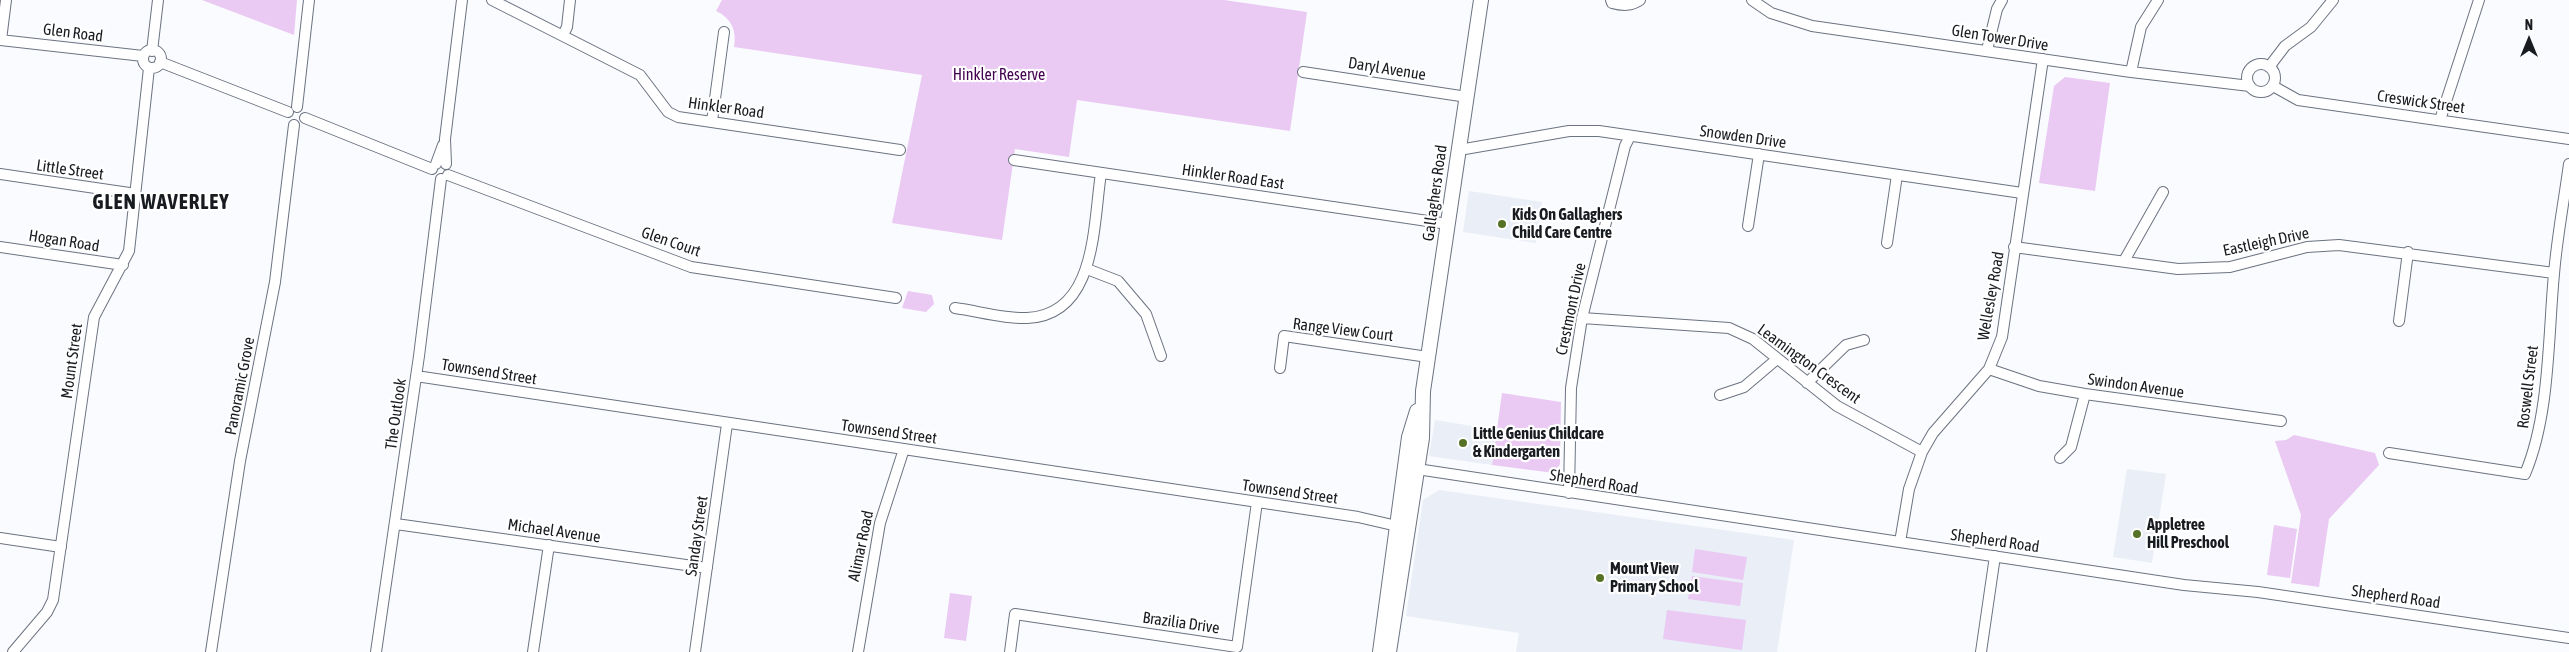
<!DOCTYPE html>
<style>
body{margin:0}
#map{position:relative;width:2569px;height:652px;overflow:hidden;background:#f9fbfe;font-family:"Asap Condensed",sans-serif}
canvas{display:block}
.north{position:absolute;left:2504px;top:15px;width:50px;height:50px;-webkit-text-stroke:4px #fff;paint-order:stroke;rotate:0deg;font-size:14px;font-weight:700;line-height:20px;text-align:center;color:#181b20}
.north::after{content:'';display:block;margin:auto;width:18px;height:22px;background:#181b20;clip-path:polygon(50% 0,100% 100%,50% 72%,0 100%)}
</style>
<div id="map">
<canvas width="2569" height="652"></canvas>
<div class="north">N</div>
</div>
<script>
const g = document.querySelector('canvas').getContext('2d');
g.lineJoin = 'round';
function fill(path, color) { g.fillStyle = color; g.fill(path, 'evenodd'); }
function stroke(path, color, width, dash) { g.strokeStyle = color; g.lineWidth = width; g.lineCap = dash ? 'butt' : 'round'; g.setLineDash(dash || []); g.stroke(path); }
function write(font, color, halo, rows, align = 'center') {
  g.font = font + ' "Asap Condensed",sans-serif'; g.lineWidth = 4.5; g.setLineDash([]); g.textBaseline = 'middle'; g.strokeStyle = halo; g.fillStyle = color; for (const [text, x, y, turn = 0] of rows) {
    g.save(); g.translate(x, y); g.rotate((+turn || 0) * Math.PI / 180); g.textAlign = isNaN(turn) ? turn : align; if (halo) g.strokeText(text, 0, 0); g.fillText(text, 0, 0); g.restore();
  }
}
fill(new Path2D(`
 M1469,191L1542,202L1536,243L1463,232Z
 M1435,420L1497,430L1492,465L1429,456Z
 M2127,469L2166,474L2152,563L2113,557Z
 M1439,490L1794,540L1777,652H1516L1519,633L1406,616L1423,500Z`), '#e9eef7');
fill(new Path2D(`
 M202,0H297L294,35Z
 M722,0H1224L1307,12L1290,131L1077,100L1069,157L1015,149L1002,240L892,223L922,75L734,47C737,30 731,18 716,11Z
 M2065,77L2110,83L2095,191L2039,183L2054,86Z
 M908,291L932,295L934,304L926,312L902,308Z
 M1502,393L1561,402L1560,464L1554,473L1492,465Z
 M2294,435L2375,453L2379,465L2329,519L2319,587L2291,583L2301,515L2275,441L2286,440Z
 M2274,525L2297,529L2290,578L2267,575Z
 M1695,549L1747,557L1743,580L1692,572Z
 M1692,576L1743,583L1740,606L1688,599Z
 M950,593L972,596L966,641L944,638Z
 M1667,610L1746,620L1742,650L1663,639Z`), '#eac9f3');
const street = new Path2D(`
 M492,0L640,75L668,112L678,117L900,150
 M1611,0L1612,3C1623,6 1631,6 1640,0
 M1752,0L1771,13L1812,26L2131,72L2250,86
 M563,35L567,27L570,0
 M0,40L143,56
 M1,40L6,0
 M1987,50L1997,9L2002,0
 M143 59a9 9 0 1 1 18 0a9 9 0 1 1-18 0Z
 M152,51L158,0
 M160,62L288,112
 M2247 78a14 14 0 1 1 28 0a14 14 0 1 1-28 0Z
 M2269,67L2285,46L2311,27L2333,0
 M1303,72L1467,97
 M2131,72L2141,27L2158,0
 M2273,86L2298,100L2569,139
 M297,107L309,0
 M305,118L432,169
 M2440,120L2479,0
 M712,121L724,32
 M1459,150L1569,131H1599L2022,193
 M1014,160L1448,224
 M436,164L443,145
 M446,164L445,139L462,0
 M0,174L136,194
 M448,175L691,267L896,298
 M1748,226L1759,154
 M1887,243L1897,175
 M0,247L123,265
 M2014,247L2178,269L2230,267L2307,247L2339,245L2554,273
 M2124,261L2163,192
 M1087,269L1118,281L1146,314L1161,356
 M955,308C978,311 1004,319 1027,318C1097,315 1093,225 1101,173
 M1582,318L1729,328L1753,339L1837,406L1922,452
 M2399,321L2408,252
 M1280,368L1284,336L1428,357
 M1989,369L2039,386L2085,394L2281,421
 M416,376L1358,517L1397,526
 M1807,383L1846,345L1864,340
 M1720,395L1744,387L1777,359
 M2389,453L2525,474C2550,415 2548,337 2554,274C2557,237 2564,201 2569,164
 M2060,458L2071,447L2085,394
 M1417,469L2184,585L2258,592L2569,638
 M1569,493L1571,388L1582,318L1625,146L1630,136
 M396,524L707,568
 M0,538L61,547
 M1900,542L1909,489L1922,452L1933,433L1989,369L2002,337L2043,59
 M13,652L47,612L53,600L94,317L129,251L149,68
 M211,652L240,461L275,282L294,125
 M376,652L419,356L441,179
 M533,652L549,545
 M695,652L727,424
 M858,652L880,523L904,449
 M1010,652L1015,614L1237,647L1257,502
 M1981,652L1995,556`);
const secondary = new Path2D(`
 M1380,652L1409,437L1417,411
 M1389,652L1422,438L1423,391L1481,0`);
stroke(street, '#6c7381', 12);
stroke(secondary, '#6c7381', 16);
stroke(street, '#fff', 10);
stroke(secondary, '#fff', 14);
for (const [x, y, r, color] of [
 [1502,224,5,"#567226"],
 [1463,443,5,"#567226"],
 [2137,534,5,"#567226"],
 [1600,578,5,"#567226"]
]) { const dot = new Path2D(); dot.arc(x, y, r, 0, 2 * Math.PI); g.fillStyle = color; g.fill(dot); stroke(dot, '#fff', 2); }
write('16px', '#181b20', '#fff', [
 ["Glen Road",73,33,7],
 ["Glen Tower Drive",2000,38,9],
 ["Daryl Avenue",1387,69,9],
 ["Creswick Street",2421,102,8],
 ["Hinkler Road",726,108,8],
 ["Snowden Drive",1743,137,8],
 ["Little Street",70,170,8],
 ["Hinkler Road East",1233,177,8],
 ["Gallaghers Road",1435,193,-82],
 ["Hogan Road",64,241,9],
 ["Glen Court",671,242,19],
 ["Eastleigh Drive",2266,242,-12],
 ["Wellesley Road",1991,296,-80],
 ["Crestmont Drive",1571,309,-78],
 ["Range View Court",1343,330,7],
 ["Mount Street",72,361,-82],
 ["Leamington Crescent",1809,364,36],
 ["Townsend Street",489,372,9],
 ["Panoramic Grove",240,386,-79],
 ["Swindon Avenue",2136,386,8],
 ["Roswell Street",2528,387,-83],
 ["The Outlook",396,414,-82],
 ["Townsend Street",889,432,8],
 ["Shepherd Road",1594,482,9],
 ["Townsend Street",1290,492,8],
 ["Michael Avenue",554,531,8],
 ["Sanday Street",697,536,-82],
 ["Shepherd Road",1995,541,8],
 ["Alimar Road",861,546,-78],
 ["Shepherd Road",2396,597,8],
 ["Brazilia Drive",1181,623,8]
]);
write('16px', '#430350', '#fff', [
 ["Hinkler Reserve",999,75]
]);
write('bold 16px', '#181b20', '#fff', [
 ["Kids On Gallaghers",1512,215],
 ["Child Care Centre",1512,233],
 ["Little Genius Childcare",1473,434],
 ["& Kindergarten",1473,452],
 ["Appletree",2147,525],
 ["Hill Preschool",2147,543],
 ["Mount View",1610,569],
 ["Primary School",1610,587]
], 'left');
g.letterSpacing = '1px';
write('bold 21px', '#181b20', '#fff', [
 ["GLEN WAVERLEY",161,202]
]);
g.letterSpacing = '0px';
</script>
